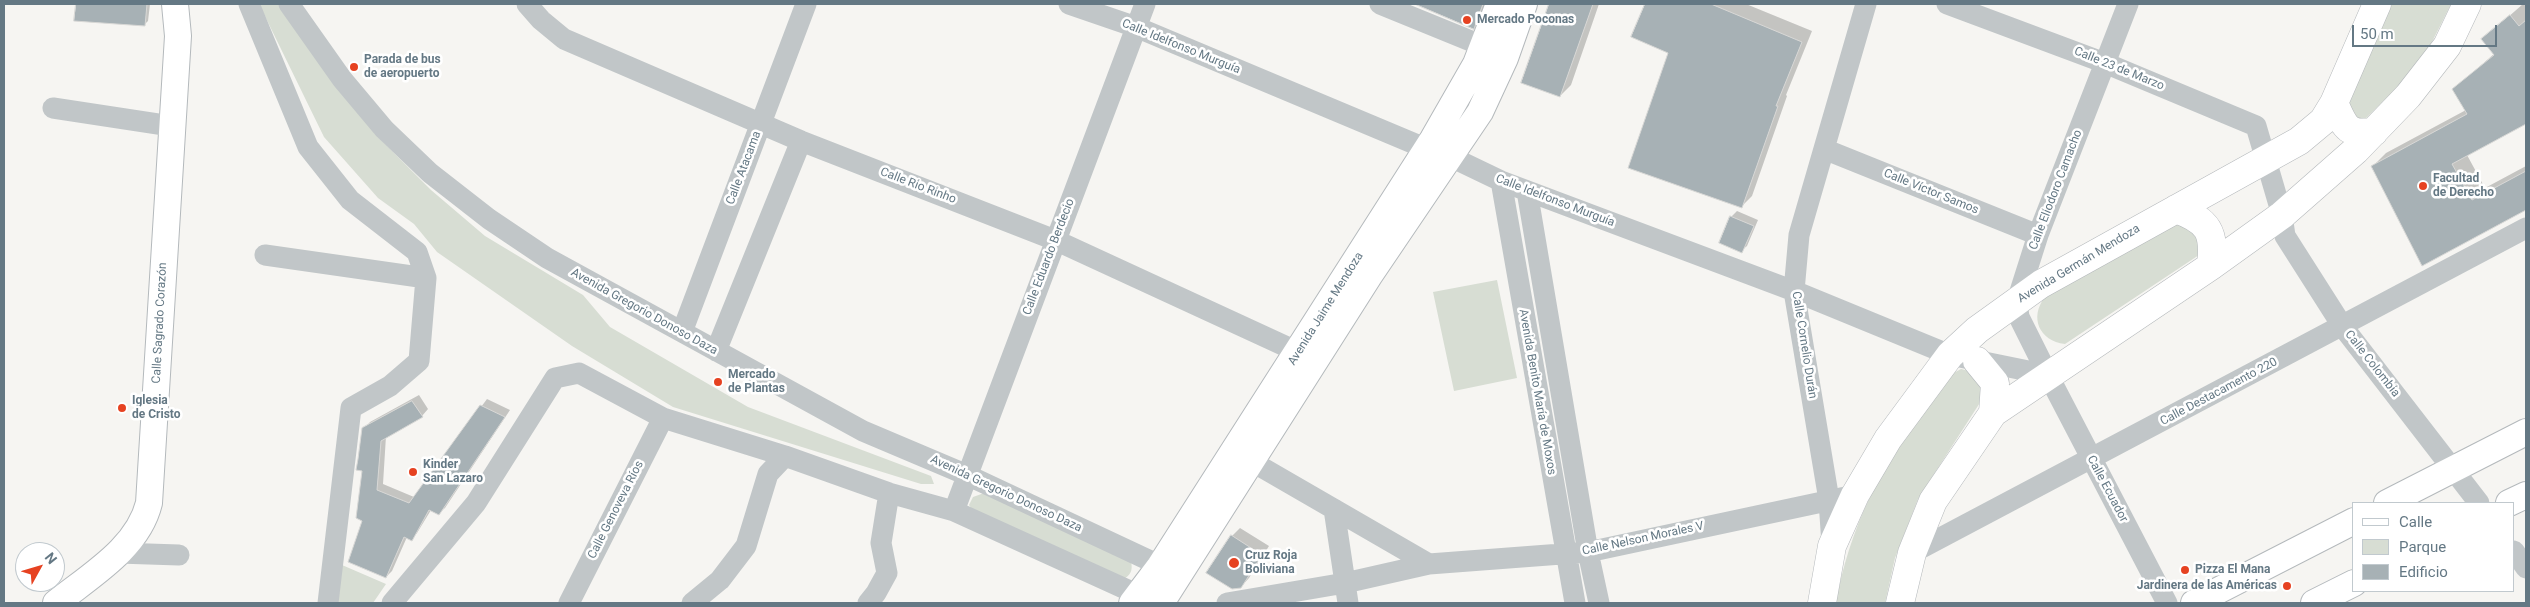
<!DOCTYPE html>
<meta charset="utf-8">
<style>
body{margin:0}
#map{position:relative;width:2530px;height:607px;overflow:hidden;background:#f6f5f2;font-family:Roboto,sans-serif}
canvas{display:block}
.frame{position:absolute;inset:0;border:5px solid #647884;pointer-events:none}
.legend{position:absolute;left:2352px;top:502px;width:162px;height:90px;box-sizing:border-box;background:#fff;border:1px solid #c1c9ce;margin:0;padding:6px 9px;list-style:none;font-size:15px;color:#647884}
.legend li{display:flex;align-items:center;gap:10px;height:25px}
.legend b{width:25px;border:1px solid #c1c9ce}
.north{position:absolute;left:15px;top:542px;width:50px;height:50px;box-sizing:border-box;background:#fff;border:1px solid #c1c9ce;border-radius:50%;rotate:51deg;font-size:14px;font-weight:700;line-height:20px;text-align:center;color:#647884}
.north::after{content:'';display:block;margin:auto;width:18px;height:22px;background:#e64221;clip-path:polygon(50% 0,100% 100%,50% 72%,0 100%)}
.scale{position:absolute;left:2352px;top:25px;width:145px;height:22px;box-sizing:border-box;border:2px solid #647884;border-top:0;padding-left:6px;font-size:15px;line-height:18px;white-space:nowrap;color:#647884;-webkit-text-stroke:4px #fff;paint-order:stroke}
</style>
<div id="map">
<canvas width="2530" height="607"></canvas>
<div class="frame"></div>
<ul class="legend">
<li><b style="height:6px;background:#fff"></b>Calle</li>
<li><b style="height:14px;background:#d7ddd3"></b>Parque</li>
<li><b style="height:14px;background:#a7b1b5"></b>Edificio</li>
</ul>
<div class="north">N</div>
<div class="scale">50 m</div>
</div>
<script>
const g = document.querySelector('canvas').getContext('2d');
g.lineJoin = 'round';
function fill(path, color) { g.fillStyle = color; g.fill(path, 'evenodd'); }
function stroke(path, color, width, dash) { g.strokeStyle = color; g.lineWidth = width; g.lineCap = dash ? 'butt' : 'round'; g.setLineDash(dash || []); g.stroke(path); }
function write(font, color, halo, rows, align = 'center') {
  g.font = font + ' Roboto,sans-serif'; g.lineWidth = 5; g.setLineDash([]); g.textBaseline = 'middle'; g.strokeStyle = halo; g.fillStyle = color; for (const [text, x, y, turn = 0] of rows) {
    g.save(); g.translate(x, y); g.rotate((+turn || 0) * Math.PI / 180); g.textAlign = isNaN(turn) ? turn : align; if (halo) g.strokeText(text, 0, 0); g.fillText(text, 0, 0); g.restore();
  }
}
fill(new Path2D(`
 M259,4H281L375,134L431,190L485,236L583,295L610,327L748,407L931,476L934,484H921L673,407L572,346L437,252L414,224L378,198L324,137Z
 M2392,4H2451L2431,44L2399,86L2361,123L2343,114Z
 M2177,224L2198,231L2199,255L2065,344C2039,341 2029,317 2045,297Z
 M1497,280L1517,378L1454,391L1433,292Z
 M1961,369C1978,372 1981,382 1983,398L1918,499L1895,558L1885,603H1836C1849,529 1882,463 1927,404C1938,390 1945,376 1961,369Z
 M987,492L1131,561C1133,571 1131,575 1121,581L974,512L969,505L973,497Z
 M342,565L386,584L373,603H338Z`), '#d7ddd3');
fill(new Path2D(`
 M77,4H150L148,21L144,25L76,20Z
 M1432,4H1489L1484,16L1473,27L1430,9Z
 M1551,4H1599L1571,85L1560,96L1523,83Z
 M1646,4H1746L1812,31L1786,95L1787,96L1752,196L1741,207L1670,53L1633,36Z
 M2523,4L2526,6V123L2467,155L2485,188L2526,166V209L2422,264L2373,166L2386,153L2466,110L2454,89L2495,53L2483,39Z
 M1737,211L1758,220L1747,246L1741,251L1720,242L1732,216Z
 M419,395L428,409L422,416L386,436L383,484L414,497L487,399L510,410L445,508L438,514L431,510L417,533L411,539L407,537L392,571L386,577L364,520V429L370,422Z
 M1240,528L1269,546L1249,578L1241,587L1232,536Z`), '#0003');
const building = new Path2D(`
 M76,4H147L145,26L74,21Z
 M1415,4H1483L1474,29Z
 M1549,4H1593L1560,97L1521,83Z
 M1645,4H1711L1802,42L1776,106H1778L1742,208L1628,168L1668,53L1631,37Z
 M2510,15L2519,26L2526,20V124L2452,164L2472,200L2526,171V210L2422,266L2371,166L2467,114L2452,89L2494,55L2481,39Z
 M1730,216L1754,226L1742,253L1719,243Z
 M412,401L423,417L381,441L377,490L409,503L480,405L505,417L439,515L429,510L412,541L404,537L386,578L348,562L362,521L356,518L362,471L356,470L358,459L362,428Z
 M1231,535L1262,555L1241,588L1232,589L1206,573Z`);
fill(building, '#a7b1b5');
stroke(building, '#d7d7d5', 1);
const major = new Path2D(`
 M2387,503L2526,432
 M2509,503L2526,495
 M56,603C91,575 138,548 149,503L178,36L175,4
 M1132,603L1160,566L1433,139L1476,64L1499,4
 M1161,603L1369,276L1480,112L1505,58L1524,4
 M2194,603L2354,521
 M2314,603L2354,583`);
const highway = new Path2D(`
 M2334,103C2345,127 2346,135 2374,132
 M2176,209C2209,221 2215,232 2211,266
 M1977,361L1995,383L1993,413
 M1822,603L1832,546L1855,495L1888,439L1950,355L1977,330L2041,284L2299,141L2323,121L2334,103L2377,4
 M1900,603L1912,553L1933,501L1993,413L2211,266L2282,215L2356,150L2408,96L2447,46L2467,4`);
stroke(major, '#b4b9bc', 28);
stroke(highway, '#b4b8bb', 29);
stroke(new Path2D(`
 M249,4L308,147L350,200L417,252L426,278L419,361L390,386L351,408L328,603
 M289,4L342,79L384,129L430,173L489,219L547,258L863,431L967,475L1174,572
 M527,4L541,20L564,39L801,141L1055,240L1311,358
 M1069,4L1136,27L1427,149L1451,157L1501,181L1794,291L1950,355L2048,375
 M1380,4L1483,46
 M1947,4L2105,63L2256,126L2282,215L2285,236L2343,327L2479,503
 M2128,4L2038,235L2017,301L2019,317L2048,375L2167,603
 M53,108L171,126
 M1824,149L2038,235
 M1501,181L1575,603
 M1527,191L1588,552L1599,603
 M265,255L426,278
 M682,332L806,4
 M716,351L801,141
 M1237,453L1429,564
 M1334,509L1348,603
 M954,511L1145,4
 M1832,545L1829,500L1794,291L1799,235L1866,4
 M2514,551L2526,568
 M118,553L179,555
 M1912,553L2526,228
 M392,603L476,503L555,378L579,373L663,418L785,456L889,493L954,511L1152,601
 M569,603L663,418
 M692,603L720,580L746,546L768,474L785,456
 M868,603L876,593L887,573L881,543L889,493
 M1227,603L1345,583L1429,564L1588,552L1855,495`), '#c1c6c8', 21);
stroke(major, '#fff', 26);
stroke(highway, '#fff', 28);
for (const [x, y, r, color] of [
 [1467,20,5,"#e64221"],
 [354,67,5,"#e64221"],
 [2423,186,5,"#e64221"],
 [718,382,5,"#e64221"],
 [122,408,5,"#e64221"],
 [413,472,5,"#e64221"],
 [1234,563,6,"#e64221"],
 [2185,570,5,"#e64221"],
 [2287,586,5,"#e64221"]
]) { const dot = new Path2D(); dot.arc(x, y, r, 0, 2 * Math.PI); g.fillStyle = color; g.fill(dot); stroke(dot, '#fff', 2); }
write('bold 12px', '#647884', '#fff', [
 ["Mercado Poconas",1477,20],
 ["Parada de bus",364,60],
 ["de aeropuerto",364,74],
 ["Facultad",2433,179],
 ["de Derecho",2433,193],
 ["Mercado",728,375],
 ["de Plantas",728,389],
 ["Iglesia",132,401],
 ["de Cristo",132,415],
 ["Kinder",423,465],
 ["San Lazaro",423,479],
 ["Cruz Roja",1245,556],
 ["Boliviana",1245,570],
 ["Pizza El Mana",2195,570],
 ["Jardinera de las Américas",2277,586,"right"]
], 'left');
write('12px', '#647884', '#fff', [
 ["Calle Idelfonso Murguía",1181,47,22],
 ["Calle 23 de Marzo",2119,69,22],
 ["Calle Atacama",744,168,-69],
 ["Calle Rio Rinho",918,186,21],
 ["Calle Eliodoro Camacho",2056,190,-69],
 ["Calle Víctor Samos",1931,192,22],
 ["Calle Idelfonso Murguía",1555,201,21],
 ["Calle Eduardo Berdecio",1049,257,-69],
 ["Avenida Germán Mendoza",2079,264,-31],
 ["Avenida Jaime Mendoza",1326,309,-58],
 ["Avenida Gregorio Donoso Daza",644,312,29],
 ["Calle Sagrado Corazón",160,323,-87],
 ["Calle Cornelio Durán",1804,345,81],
 ["Calle Colombia",2372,364,52],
 ["Avenida Benito María de Moxos",1537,392,80],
 ["Calle Destacamento 220",2219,392,-28],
 ["Calle Ecuador",2107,489,62],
 ["Avenida Gregorio Donoso Daza",1006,494,25],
 ["Calle Genoveva Ríos",616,510,-63],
 ["Calle Nelson Morales V",1643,539,-12]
]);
</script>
